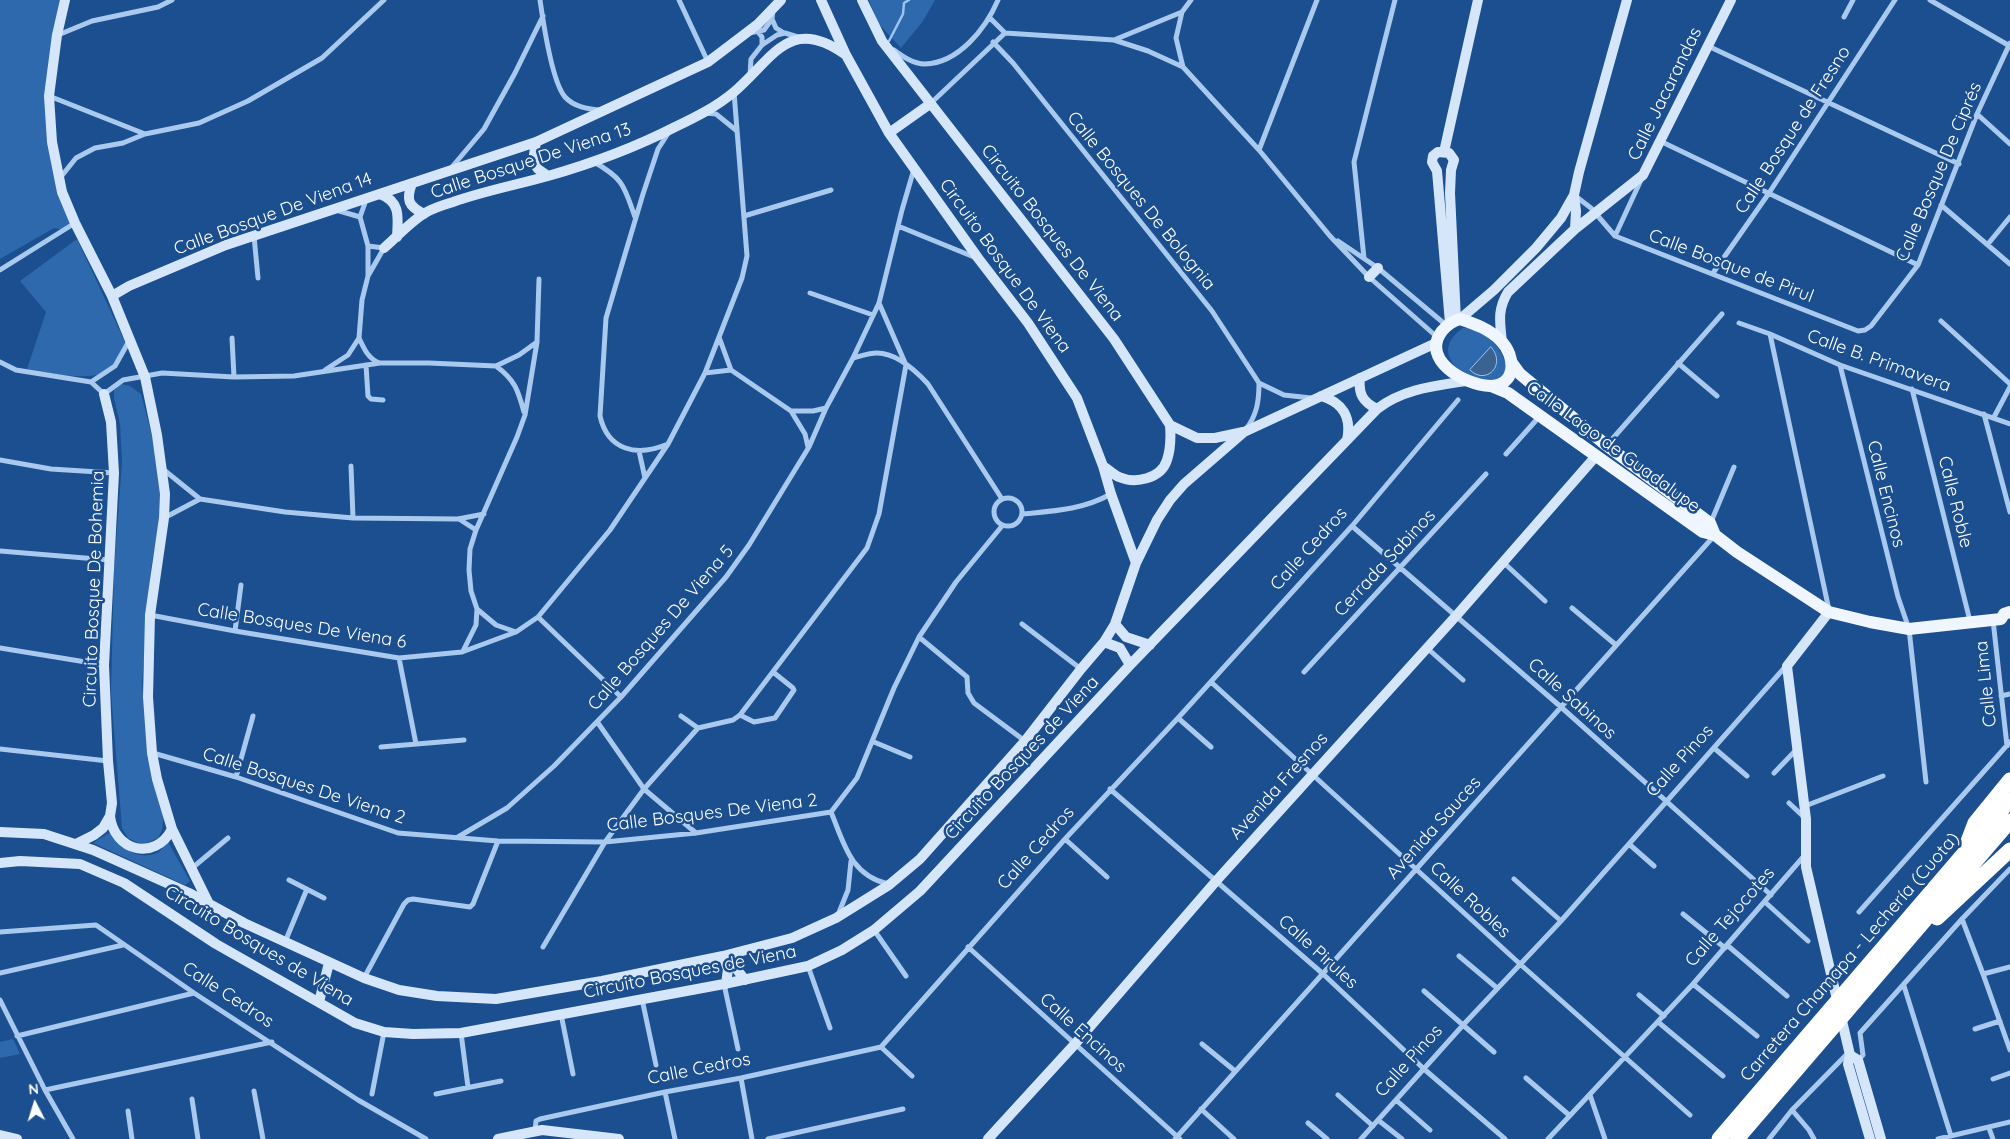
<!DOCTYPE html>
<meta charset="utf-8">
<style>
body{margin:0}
#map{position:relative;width:2010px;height:1139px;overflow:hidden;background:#1b4f8f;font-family:Quicksand,sans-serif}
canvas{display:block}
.north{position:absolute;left:10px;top:1079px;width:50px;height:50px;-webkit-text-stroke:4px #1b4f8f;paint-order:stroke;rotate:355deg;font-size:14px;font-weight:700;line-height:20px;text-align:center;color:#fff}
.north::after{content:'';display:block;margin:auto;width:18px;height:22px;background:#fff;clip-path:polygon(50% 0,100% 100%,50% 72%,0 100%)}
</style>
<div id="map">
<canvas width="2010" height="1139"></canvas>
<div class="north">N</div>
</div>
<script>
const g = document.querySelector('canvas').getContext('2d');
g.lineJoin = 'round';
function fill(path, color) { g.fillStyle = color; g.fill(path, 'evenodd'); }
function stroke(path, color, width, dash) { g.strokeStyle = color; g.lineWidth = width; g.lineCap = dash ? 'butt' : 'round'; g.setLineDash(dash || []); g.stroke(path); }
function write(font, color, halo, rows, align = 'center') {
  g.font = font + ' Quicksand,sans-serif'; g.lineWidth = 5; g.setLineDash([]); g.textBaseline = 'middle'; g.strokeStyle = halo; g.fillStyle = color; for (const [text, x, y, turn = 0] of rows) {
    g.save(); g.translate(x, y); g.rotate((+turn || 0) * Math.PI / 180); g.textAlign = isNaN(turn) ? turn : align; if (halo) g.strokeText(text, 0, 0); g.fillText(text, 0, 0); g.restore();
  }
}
fill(new Path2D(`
 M0,0H62L47,121L71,222L69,227L63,230L54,228L0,259Z
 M869,0H935L923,21L901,48L878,23Z
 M77,239L126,344C123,351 121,361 117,365C96,385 52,373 27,369L46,312L20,281Z
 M1463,328C1487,327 1500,347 1507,366L1500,382C1493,382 1483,384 1477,382C1452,370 1434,348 1463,328Z
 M121,384L130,386L141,394L154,443L164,497L152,561L142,684L153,781L164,815L162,830L158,838L142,845L128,838L122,828L111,693L114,570L122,462L120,424L114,398V390Z
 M112,831C119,848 138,861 157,853C161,851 165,845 168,842L190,881L185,885L93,843Z
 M13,1039L20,1054L0,1058V1042Z`), '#2e69ad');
const water = new Path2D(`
 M1491,347C1507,365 1486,386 1470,370Z`);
fill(water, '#3c6290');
stroke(water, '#9cc4f0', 1);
stroke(new Path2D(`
 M889,41L903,14L904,3L909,0`), '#9cc4f0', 2.5);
stroke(new Path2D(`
 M540,0C543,21 552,82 565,97C574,107 588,109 600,110
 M679,0L708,62
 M1191,0L1182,12L1176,38L1183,67L1259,150L1330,236L1369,277L1437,337
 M1930,0L2008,45
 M1844,17L1853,0
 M990,18L1005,33L1114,40L1182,12
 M772,19L776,28L784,33
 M758,32L762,37V45
 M749,33L764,30L772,19L773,10
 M58,35L92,21L158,7L172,0
 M1114,40L1148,51L1183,67
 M993,42L1013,63L1212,311L1259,383L1284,395L1311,398
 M1708,46L1959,164
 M894,50C902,56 913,64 925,64C959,63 986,28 998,0
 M750,75L751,59L762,45L777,35L785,33L798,37
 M49,96L145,134L199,123L248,101L322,58L384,0
 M930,104L1005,33
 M706,113L716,114L737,131
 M1977,114L2010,144
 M1660,141L1918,265
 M1259,150L1317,0
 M594,162C624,179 624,186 635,217
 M452,167L484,129L515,73L543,16
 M60,178L76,158L95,148L123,143L145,134
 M1574,195L1591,208L1615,236L1858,331L1865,330L1871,326L1918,265L1977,114L2010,43
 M1941,205L2010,264
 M336,210L360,217
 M744,216L831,190
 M898,226L974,257
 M254,236L258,278
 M1615,236L1641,180
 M1338,241L1378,268L1446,325
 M1988,244L2010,217
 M1364,258L1354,162L1395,0
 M0,270L75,223
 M1713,273L1769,193L1895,0
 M368,276L384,248L368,246
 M810,293L873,315
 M879,303L906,365
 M1941,321L2010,384
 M1739,323L1770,334L1840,365L2010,424
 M1770,334L1829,610
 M719,337L731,370L791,411L805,434L808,447
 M232,338L234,377
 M359,338C364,349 368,358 379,363
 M853,358C861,356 869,353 877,353C896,353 916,371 928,384L1002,499
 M0,362L16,370L91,382L104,394L123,380L162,373L234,377L294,376L380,363H429L496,366L519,355L537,342
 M1678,363L1717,396
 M366,365L368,396L371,399L383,400
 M1840,365L1898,597L1909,629L1926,782
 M496,366C515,380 518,390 524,412
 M325,370L348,355L359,338L362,300L368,276V246L360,217L366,200
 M705,373L731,370
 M91,382L115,366L129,341
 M1912,389L1970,621
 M791,411H813L826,408
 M1984,414L2010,512
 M1994,417L2010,387
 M1246,429C1257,415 1259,401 1259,383
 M668,444C637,457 608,451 600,416L606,318L643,194L658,149L669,132
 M1607,445L1722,314
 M639,451L645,478
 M1506,454L1539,417
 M0,460L51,469L114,473
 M351,466L353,518
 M164,470L200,499L285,512L353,518L458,519L484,514
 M994 512a14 14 0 1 1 28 0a14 14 0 1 1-28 0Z
 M1022,514C1054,511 1082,510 1111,494
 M164,518L200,499
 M459,519L476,530
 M1711,522L1734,467
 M1352,526L1561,707L1771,895
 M0,551L109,560
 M1503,562L1545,601
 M1572,608L1616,645
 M477,609L496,625L516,632
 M150,615L235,631L399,658L462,652L516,632L538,617L610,530L668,444L705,373L742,278L747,256L734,92
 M538,617L621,697
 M1993,620L2007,746
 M1022,624L1081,669
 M235,631L241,585
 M919,637L967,677L968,693L974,703L1025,741
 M0,648L104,665
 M1427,648L1463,680
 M463,651L476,625L477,609L471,591L469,570L470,549L476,530L517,437L525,415L537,342L539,279
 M399,658L416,744
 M1304,672L1486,474
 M1211,682L1520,964L1690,1115
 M2001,696L2010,694
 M740,715L754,722L775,718L794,690L793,688L773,672
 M681,716L698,728L733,720L740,715L867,548L879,514L906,365
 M1178,718L1211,747
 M598,723L644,789L696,833
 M874,742L910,757
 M381,747L464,740
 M1714,748L1747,776
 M0,749L108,761
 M153,753L236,777L398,833L498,841L605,842L696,833L831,812L857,778L894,688L919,637L956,582L1002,526
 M1774,773L1796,750
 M236,777L253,716
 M1110,789L1322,973L1424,1069L1505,1139
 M1789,803L1805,818
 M1805,806L1883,776
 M831,812C844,843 850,875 888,884
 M458,837L507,808L554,766L621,697L726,577L749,545L809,447L826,408L853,358L879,303L902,210L914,169
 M1065,839L1107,877
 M1629,844L1654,866
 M191,869L228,838
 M1514,879L1561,921
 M289,880L324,898
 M1765,902L1808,941
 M1859,912L2010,742
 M1683,914L1725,948
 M838,915L848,890L851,861
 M1962,919L1983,974L2010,1050
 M874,930L906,976
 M0,932L96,925L194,993L358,1100L426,1139
 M285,942L307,889
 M1727,945L1787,996
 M543,947L605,842L644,789L698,728
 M968,947L1180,1139
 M1459,956L1497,988
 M808,966L830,1028
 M0,973L123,945
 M1983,974L2010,967
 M364,978L404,904L408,900L413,899L470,907L473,904L498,841
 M724,984L738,1049
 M1693,984L1757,1036
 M1904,986L1951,1136
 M1424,991L1494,1052
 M1639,995L1664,1016
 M642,999L656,1065
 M0,1000L45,1090L73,1139
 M561,1014L573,1074
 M1658,1022L1723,1076
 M1975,1029L2000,1021
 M461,1033L468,1087
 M17,1036L194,993
 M1202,1044L1235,1071
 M881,1047L912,1076
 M1858,1060L1863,1055L1860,1033L1962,919L2010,869
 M741,1078L752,1139
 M1526,1078L1569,1115
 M1993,1079L2010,1073
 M45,1090L272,1042
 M254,1091L263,1139
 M665,1092L675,1139
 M372,1094L384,1032
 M436,1094L501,1081
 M1338,1095L1373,1126
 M1590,1095L1605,1139
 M192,1099L198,1139
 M1396,1100L1430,1130
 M1201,1109L1234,1139
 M1792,1110L1809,1130L1814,1139
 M128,1111L132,1139
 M1378,1120L1402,1139
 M1308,1123L1327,1139
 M1989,1128L1993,1139
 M535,1131L536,1121L540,1119L665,1092L741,1078L881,1047L1065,839L1178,718L1352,526L1458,400
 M768,1139L903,1109
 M1175,1139L1714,536
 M1361,1139L1464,1024L1561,921L1786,666
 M1548,1139L1693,984L1804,856
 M1769,1139L1792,1110L1849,1052
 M1938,1139L2010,1122`), '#a9c9ee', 5);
stroke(new Path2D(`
 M65,0L57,35L49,96L52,142L62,192L75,223L112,296L145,377L157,435L165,494L164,518L150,615L148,697L152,753L157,779L172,829L209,904
 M821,0L846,55L889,133L978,258L1028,323L1077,398L1103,466L1111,494L1136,563
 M862,0L882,41L1114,339L1170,425L1197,438H1215L1243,432
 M889,133L930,104
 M536,142L533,161L538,169L548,176
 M1444,152L1478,0
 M412,183C406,200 408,206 424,214
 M380,194C401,202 398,217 397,237
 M1574,195L1576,211L1575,229
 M384,248C397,237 410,222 425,213C433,208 443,205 453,202C484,191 516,185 548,176C590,164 636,147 675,127C696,117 716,107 734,92C773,59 789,14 846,55
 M1369,277L1378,268
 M112,296L129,286L226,245L536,142L708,62L758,24L781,0
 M1460,319L1494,290L1536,248L1561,218L1574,195L1579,172L1627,0
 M1450,323L1439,194L1437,171L1432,162L1433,156L1438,152L1449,153L1454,160L1451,170L1450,193L1456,320
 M1502,342C1500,322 1497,310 1508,292L1575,229L1643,175L1731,0
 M1360,378C1358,394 1363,402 1377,409
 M1321,396C1342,402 1352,417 1347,440
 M1103,466C1108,469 1114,475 1119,477C1135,484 1161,479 1167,460C1171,448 1171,438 1170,425
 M1829,612L1787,666L1806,819V867L1850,1055L1848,1064L1870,1139
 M1115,624L1126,637L1150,645
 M1104,642L1120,648L1130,665
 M110,816C114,851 155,862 172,829
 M0,832L44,834L93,850L189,893L244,923L364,978L399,990L437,996L496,999L602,981L723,956L792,938L836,918L889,885L920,859L1025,741L1081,669L1104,642L1115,624L1136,563L1157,520L1170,500L1184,484L1244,432L1436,343
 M76,844L94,835L103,828L110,816L112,803L108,761L104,665L114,473L111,422L104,394
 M0,863L20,861L80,864L124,883L216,944L355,1023L384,1032L413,1034L461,1033L724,984L808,966L842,950L874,930L920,891L1130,665L1377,409C1403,389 1434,386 1466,381
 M736,953L735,967L745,980
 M723,956L728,969L726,984
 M319,1002L329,963
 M1850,1055L1858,1060L1881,1139
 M0,1135L17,1139
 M498,1139L542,1130L619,1139
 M988,1139L1075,1044L1217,880L1456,616L1596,456`), '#d6e6fa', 10);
stroke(new Path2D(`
 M1460,319C1475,324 1490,329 1501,341C1516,356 1517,386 1490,386C1465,385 1420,360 1442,331C1447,325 1452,321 1460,319Z
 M1512,363L1520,374L1606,445L1710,523L1715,535
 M1491,386L1508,393L1703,532L1715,535L1737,552L1829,612L1870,622L1909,629L2001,619L2004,614L2010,612`), '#f0f6ff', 12);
stroke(new Path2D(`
 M1967,844L1975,823L2010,780
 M1937,918L2010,850
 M1719,1139L2010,800
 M1737,1139L2010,821`), '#fff', 15);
write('18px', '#fff', '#1b4f8f', [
 ["Calle Jacarandas",1665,94,-64],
 ["Calle Bosque de Fresno",1793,130,-57],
 ["Calle Bosque De Viena 13",531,161,-18],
 ["Calle Bosque De Ciprés",1939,172,-67],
 ["Calle Bosques De Bolognia",1141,201,51],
 ["Calle Bosque De Viena 14",273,214,-20],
 ["Circuito Bosques De Viena",1052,233,52],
 ["Circuito Bosque De Viena",1005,266,54],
 ["Calle Bosque de Pirul",1731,266,21],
 ["Calle B. Primavera",1879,361,20],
 ["Calle Lago de Guadalupe",1613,447,36],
 ["Calle Encinos",1886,494,76],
 ["Calle Roble",1955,502,76],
 ["Calle Cedros",1309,549,-48],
 ["Cerrada Sabinos",1385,563,-47],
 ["Circuito Bosque De Bohemia",94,589,-88],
 ["Calle Bosques De Viena 6",302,626,9],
 ["Calle Bosques De Viena 5",661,628,-49],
 ["Calle Lima",1986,684,-96],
 ["Calle Sabinos",1572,699,42],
 ["Circuito Bosques de Viena",1022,758,-47],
 ["Calle Pinos",1680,761,-48],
 ["Calle Bosques De Viena 2",304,786,18],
 ["Avenida Fresnos",1279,786,-48],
 ["Calle Bosques De Viena 2",712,813,-7],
 ["Avenida Sauces",1434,828,-48],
 ["Calle Cedros",1036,848,-48],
 ["Calle Robles",1470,900,43],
 ["Calle Tejocotes",1730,917,-49],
 ["Circuito Bosques de Viena",259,946,31],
 ["Calle Pirules",1318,952,42],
 ["Carretera Chamapa - Lechería (Cuota)",1850,957,-49],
 ["Circuito Bosques de Viena",690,972,-11],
 ["Calle Cedros",228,995,33],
 ["Calle Encinos",1083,1033,42],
 ["Calle Pinos",1409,1061,-48],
 ["Calle Cedros",699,1069,-11]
]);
</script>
